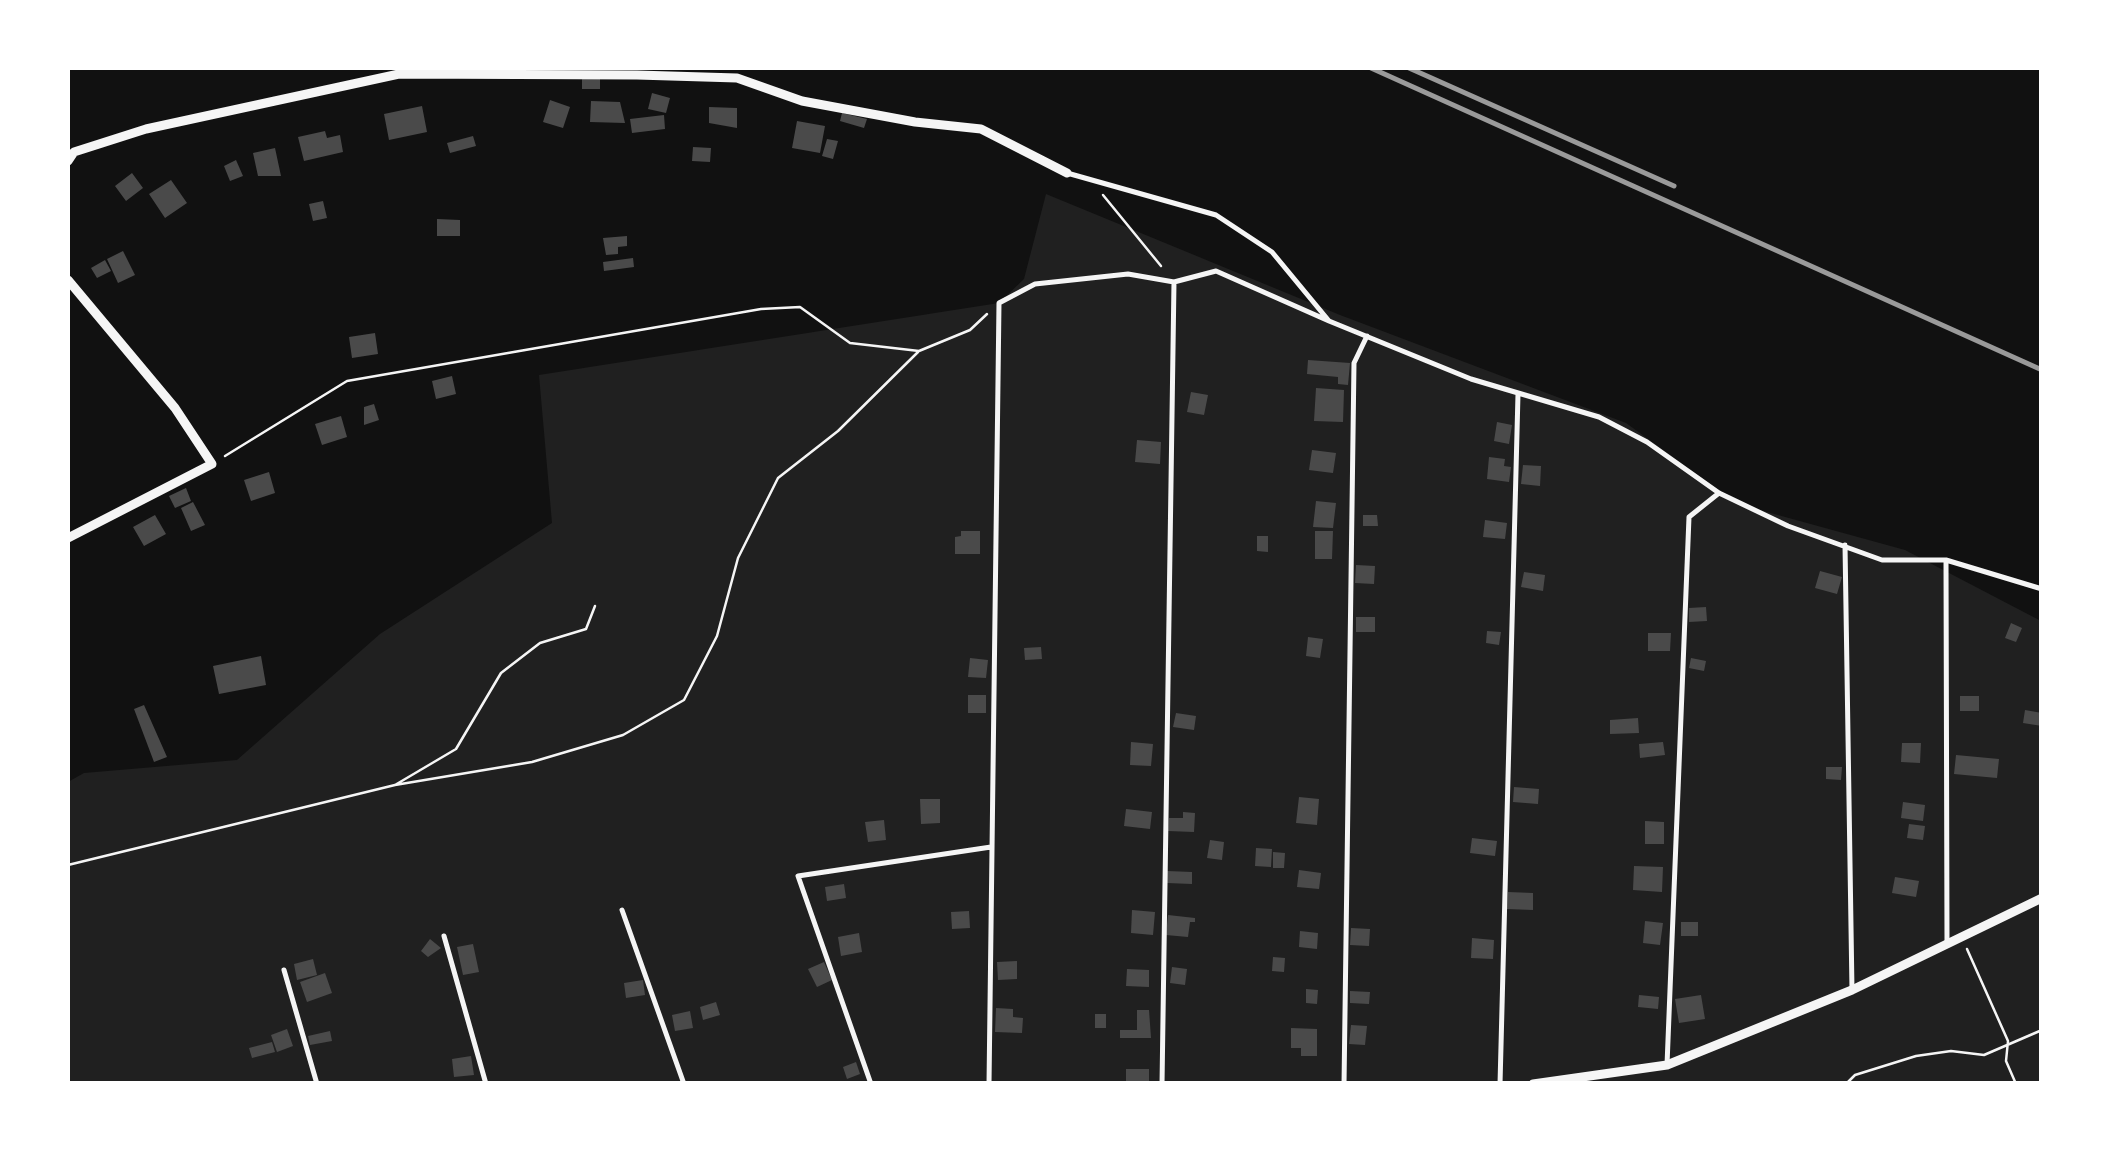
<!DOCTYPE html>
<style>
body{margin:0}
#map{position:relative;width:2109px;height:1151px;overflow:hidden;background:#111;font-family:"Fira Sans",sans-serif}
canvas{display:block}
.frame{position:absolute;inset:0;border:70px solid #fff;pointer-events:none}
</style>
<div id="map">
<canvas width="2109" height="1151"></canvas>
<div class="frame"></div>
</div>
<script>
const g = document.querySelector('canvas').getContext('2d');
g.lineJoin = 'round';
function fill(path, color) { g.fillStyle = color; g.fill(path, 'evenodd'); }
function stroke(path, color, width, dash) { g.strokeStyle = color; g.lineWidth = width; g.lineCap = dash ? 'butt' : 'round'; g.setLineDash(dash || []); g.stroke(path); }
fill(new Path2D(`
 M1046,194L1340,315L1626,423L1738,504L1905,550L2041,621V1083L68,1084V782L84,773L237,760L380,634L552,523L539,375L999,303L1024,279Z`), '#202020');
fill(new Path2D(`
 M582,77H600V89H582Z
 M652,93L670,98L666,113L648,109Z
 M550,100L570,107L563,128L543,122Z
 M591,101L620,102L625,123L590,122Z
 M422,106L427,132L389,140L384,114Z
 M709,107L737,108V128L709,123Z
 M842,113L867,119L864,128L840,121Z
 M664,115L665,129L632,133L630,119Z
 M797,121L825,126L820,153L792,148Z
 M325,131L327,138L340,135L343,152L304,161L298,137Z
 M473,136L476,146L450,153L447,143Z
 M827,139L838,141L833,159L822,156Z
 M693,147L711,148L710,162L692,161Z
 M275,148L281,176H258L253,153Z
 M236,160L243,176L230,181L224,166Z
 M132,173L143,188L126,201L115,186Z
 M171,180L187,203L165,218L149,194Z
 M323,201L327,218L313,221L309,204Z
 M437,219L460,220V236H437Z
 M627,236V246L618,247V254L606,255L603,238Z
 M123,251L135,275L118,283L107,259Z
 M633,258L634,267L604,271L603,262Z
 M105,260L111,271L97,278L91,268Z
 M375,333L378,354L352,358L349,337Z
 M1308,360L1350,363L1348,385L1338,384V377L1307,374Z
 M452,376L456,394L436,399L432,381Z
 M1316,388L1344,390L1343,422L1314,421Z
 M1191,392L1208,395L1204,415L1187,412Z
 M374,404L379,420L364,425V407Z
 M341,416L347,437L322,445L315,424Z
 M1497,422L1512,425L1509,444L1494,441Z
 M1137,440L1161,442L1160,464L1135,462Z
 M1312,450L1336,453L1333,473L1309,470Z
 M1489,457L1505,459L1504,466L1511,467L1509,482L1487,479Z
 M1523,465L1541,466L1540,486L1521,484Z
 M269,472L275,493L251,501L244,480Z
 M186,488L191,501L175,508L169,496Z
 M1316,501L1336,503L1333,528L1313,527Z
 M193,502L205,525L191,531L181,508Z
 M155,515L166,534L144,546L133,527Z
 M1363,515H1377L1378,526H1363Z
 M1485,520L1507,523L1505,539L1483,537Z
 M961,531H980V554H955V537L961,536Z
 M1315,531H1333L1332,559H1315Z
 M1257,536H1268V552L1257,551Z
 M1356,565L1375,566L1374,584L1355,583Z
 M1820,571L1842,577L1837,594L1815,588Z
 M1524,572L1545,575L1543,591L1521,587Z
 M1706,607L1707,621L1689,622V608Z
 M1356,617H1375V632H1356Z
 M2011,623L2022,628L2016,642L2005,638Z
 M1487,631L1501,632L1499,645L1486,643Z
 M1648,633H1671L1670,651H1648Z
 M1308,637L1323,639L1320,658L1306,656Z
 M1041,647L1042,659L1025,660L1024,648Z
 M261,656L266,685L219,694L213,666Z
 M970,658L988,660L986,678L968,677Z
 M1691,658L1706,661L1704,671L1689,668Z
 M968,695H986V713H968Z
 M1960,696H1979V711H1960Z
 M144,705L167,757L154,762L134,709Z
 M2025,710L2042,713V726L2023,723Z
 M1176,713L1196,716L1194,730L1173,727Z
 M1638,718L1639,733L1610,734V720Z
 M1131,742L1153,744L1151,766L1130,765Z
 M1663,742L1665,755L1640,758L1639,744Z
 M1902,743H1921L1920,763L1901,762Z
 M1956,755L1999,759L1997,778L1954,774Z
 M1826,767H1842L1841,780L1826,779Z
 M1514,787L1539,789L1538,804L1513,802Z
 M1299,797L1319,799L1317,825L1296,823Z
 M920,799H940V823L921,824Z
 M1903,802L1925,805L1923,821L1901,818Z
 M1126,809L1152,812L1150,829L1124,826Z
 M1183,812L1195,813L1194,832L1168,831L1169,818H1183Z
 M884,820L886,840L868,842L865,822Z
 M1645,821L1664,822V844H1645Z
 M1909,824L1925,826L1923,840L1907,838Z
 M1472,838L1497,841L1495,856L1470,853Z
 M1210,840L1224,842L1222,860L1207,858Z
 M1256,848L1272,849L1271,867L1255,866Z
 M1273,852L1285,853L1284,868H1273Z
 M1634,866L1663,867L1662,892L1633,890Z
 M1299,870L1321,873L1319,889L1297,887Z
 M1167,871L1192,872V884L1167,883Z
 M1895,877L1919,881L1916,897L1892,893Z
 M844,884L846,898L827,901L825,887Z
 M1508,892L1533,893V910L1507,909Z
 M1132,910L1155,912L1153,935L1131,933Z
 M969,911L970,928L952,929L951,912Z
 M1168,915L1195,918V922H1190L1188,937L1166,935Z
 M1645,921L1663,923L1660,945L1643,943Z
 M1681,922H1698V936H1681Z
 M1351,928L1370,929L1369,946L1350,945Z
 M1300,931L1318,933L1317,949L1299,947Z
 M859,933L862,952L841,956L838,937Z
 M1472,938L1494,940L1493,959L1471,958Z
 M430,939L441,948L428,957L421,951Z
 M473,944L479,972L463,975L457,947Z
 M1273,957L1285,958L1284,972L1272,971Z
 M313,959L317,975L297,980L294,964Z
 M1017,961V979L998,980L997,962Z
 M824,962L832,980L817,987L808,969Z
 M1172,967L1187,969L1185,985L1170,983Z
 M1127,969L1149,970V987L1126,986Z
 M325,973L332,993L307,1002L300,982Z
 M643,980L645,995L626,998L624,983Z
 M1306,989L1318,990L1317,1004L1306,1003Z
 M1350,991L1370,992L1369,1004L1350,1003Z
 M1639,995L1659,997L1658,1009L1638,1007Z
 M1701,995L1705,1019L1679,1023L1675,999Z
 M716,1002L720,1015L703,1020L700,1007Z
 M996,1008L1013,1009V1017L1023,1018L1022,1033L995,1032Z
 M1137,1010H1149L1151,1038H1120V1030H1137Z
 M690,1011L693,1028L675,1031L672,1015Z
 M1095,1014H1106V1028H1095Z
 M1351,1025L1367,1026L1365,1045L1349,1044Z
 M1291,1028L1317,1029V1056H1301V1048H1291Z
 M287,1029L293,1046L277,1052L271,1035Z
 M330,1031L332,1041L310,1045L308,1036Z
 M272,1042L275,1052L252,1058L249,1048Z
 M471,1056L474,1075L454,1077L452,1059Z
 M856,1062L860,1074L847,1079L843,1067Z
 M1126,1069H1149V1084H1126Z`), '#4a4a4a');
stroke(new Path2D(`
 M1103,195L1161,266
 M225,456L347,381L761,309L800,307L850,343L919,351L970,330L987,314
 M395,785L532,762L623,735L684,700L717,636L738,558L778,478L838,431L918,352
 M68,865L395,785L456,749L501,673L540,643L586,629L595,606
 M1967,949L2008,1041L2006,1061L2016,1084
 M1846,1084L1855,1075L1916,1056L1951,1051L1984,1055L2042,1030`), '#f5f5f5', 2.5);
stroke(new Path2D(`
 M1067,173L1216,215L1272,252L1329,321L1471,379L1599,417L1647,442L1719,493L1788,526L1882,560H1946L2042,589
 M1845,545L1852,990
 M1946,560L1947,942
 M622,910L684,1084
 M444,936L486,1084
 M284,970L317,1084
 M1667,1065L1689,517L1719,493
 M871,1084L798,876L991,847
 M989,1084L999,303L1035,284L1128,274L1174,282L1216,271L1329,321
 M1162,1084L1174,282
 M1344,1084L1354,363L1367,336
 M1500,1084L1518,394`), '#f5f5f5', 5);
stroke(new Path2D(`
 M68,161L74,152L146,129L399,74L637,75L737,78L802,101L915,122L981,129L1067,173
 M68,280L175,408L212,464L68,538
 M1533,1084L1667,1065L1852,990L2042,898`), '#f5f5f5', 9);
stroke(new Path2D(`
 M1371,68L2042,370
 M1409,68L1674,186`), '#9a9a9a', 5);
</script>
